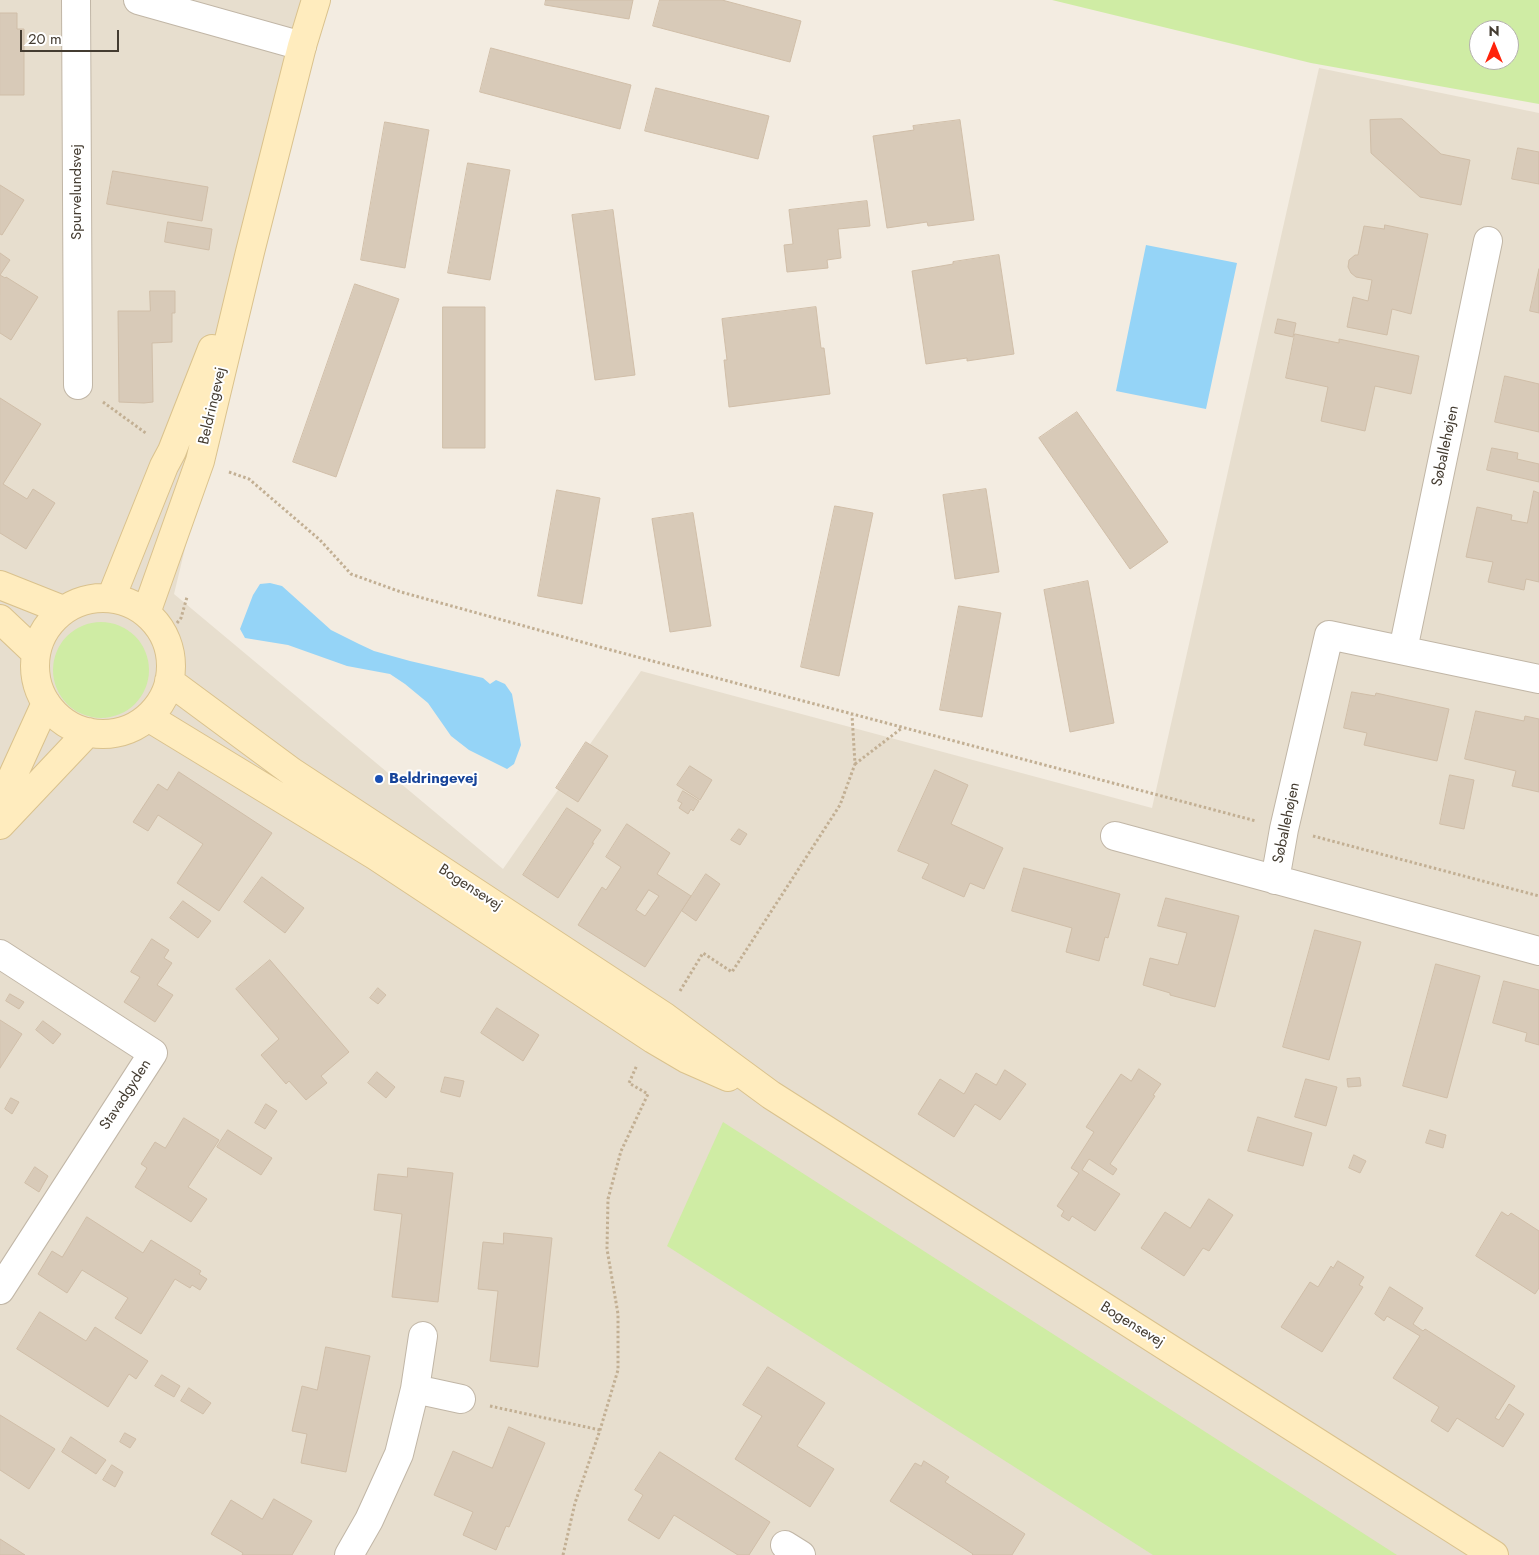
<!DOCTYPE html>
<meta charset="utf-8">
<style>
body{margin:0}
#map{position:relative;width:1539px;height:1555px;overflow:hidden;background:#f3ece1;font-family:Jost,sans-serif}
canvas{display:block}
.north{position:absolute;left:1469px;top:20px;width:50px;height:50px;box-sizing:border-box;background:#fff;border:1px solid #b4b1ad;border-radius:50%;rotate:0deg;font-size:14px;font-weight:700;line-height:20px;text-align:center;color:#443c31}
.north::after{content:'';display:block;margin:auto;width:18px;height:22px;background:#ff230b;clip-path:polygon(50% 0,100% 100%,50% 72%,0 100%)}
.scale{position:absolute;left:20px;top:30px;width:99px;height:22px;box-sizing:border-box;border:2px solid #443c31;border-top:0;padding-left:6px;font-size:15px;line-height:18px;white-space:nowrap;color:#443c31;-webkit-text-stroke:4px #fff;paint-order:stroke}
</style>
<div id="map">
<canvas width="1539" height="1555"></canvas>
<div class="north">N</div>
<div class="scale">20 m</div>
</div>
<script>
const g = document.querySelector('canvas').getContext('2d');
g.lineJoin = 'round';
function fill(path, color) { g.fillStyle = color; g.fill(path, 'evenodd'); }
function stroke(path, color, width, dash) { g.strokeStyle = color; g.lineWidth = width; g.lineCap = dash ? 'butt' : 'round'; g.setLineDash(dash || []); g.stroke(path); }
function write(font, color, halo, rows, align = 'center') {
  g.font = font + ' Jost,sans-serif'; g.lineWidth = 4; g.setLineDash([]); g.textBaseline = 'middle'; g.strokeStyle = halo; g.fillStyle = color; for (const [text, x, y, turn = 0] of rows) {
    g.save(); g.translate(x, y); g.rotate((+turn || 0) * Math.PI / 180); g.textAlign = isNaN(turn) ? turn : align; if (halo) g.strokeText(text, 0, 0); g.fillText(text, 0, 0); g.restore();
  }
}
fill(new Path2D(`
 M0,0H317L174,594L503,869L641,671L1152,808L1319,68L1539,113V1555H0Z`), '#e7dece');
fill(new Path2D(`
 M1052,0H1539V104L1311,63ZM1479,30H1509V60H1479Z
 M53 670a48 48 0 1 1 96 0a48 48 0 1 1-96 0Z
 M723,1122L1397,1555H1153L667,1246Z`), '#cfeca4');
fill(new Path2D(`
 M1146,245L1237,263L1206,409L1116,391Z
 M270,583L282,586L331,630L359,644L374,651L410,661L483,678L490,684L496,680L505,684L512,694L521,745L514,764L507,769L469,750L451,736L428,703L405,684L390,674L347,666L288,645L245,638L240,629L253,595L260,584Z`), '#95d4f7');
const building = new Path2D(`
 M546,0H633L629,19L545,5Z
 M660,0H722L801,21L790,62L653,26Z
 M0,13H17V29H24V95H0Z
 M491,48L631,85L620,129L480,92Z
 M656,88L769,116L758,159L645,131Z
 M1402,119L1441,154L1470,160L1461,205L1420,197L1371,153L1370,120Z
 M960,120L974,220L928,226L927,222L887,228L873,136L914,130L913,126Z
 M385,122L429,130L405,268L361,260Z
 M1518,148L1539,152V184L1512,179Z
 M468,163L510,170L490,280L448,273Z
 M113,171L208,187L202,221L107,204Z
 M0,185L24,200L2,235L0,234Z
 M867,201L870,226L838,229L841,258L827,260L828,268L787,272L784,245L793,244L789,210Z
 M613,210L635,375L595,380L572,215Z
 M168,222L212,229L209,250L165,242Z
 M1385,225L1428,234L1411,314L1392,309L1387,335L1347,327L1353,297L1368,301L1372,280L1356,277L1351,273L1348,267L1349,260L1355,255H1358L1364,226L1384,229Z
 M0,253L10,260L0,275L5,278L6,277L38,297L11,340L0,333Z
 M999,255L1014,354L967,361V358L926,364L912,271L953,264V262Z
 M1539,269V313L1530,311Z
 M355,284L399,299L336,477L293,462Z
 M150,291H175V313H172V342L152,343L153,402L144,403L119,402L118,311H150Z
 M443,307H485V448H443Z
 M816,307L821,348H824L830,394L729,407L724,360H727L722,319Z
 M1278,319L1296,323L1293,337L1275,333Z
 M1295,334L1339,343V339L1419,356L1411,394L1375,386L1365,431L1321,421L1328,387L1286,378Z
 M1505,376L1539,384V432L1495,422Z
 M0,398L41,424L3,484L27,499L33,489L55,503L26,549L0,533Z
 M1077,412L1168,542L1130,569L1039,438Z
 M1492,448L1518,453L1517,459L1539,464V482L1487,470Z
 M986,489L999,572L955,579L943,495Z
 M557,490L600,498L582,604L538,596Z
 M1534,491L1539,493V582L1526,579L1524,590L1488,582L1493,562L1466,557L1477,507L1512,515L1511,520L1527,523Z
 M835,506L873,513L839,676L801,667Z
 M693,513L711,626L670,632L652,519Z
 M1088,581L1114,723L1070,732L1044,590Z
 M959,606L1001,613L982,717L940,710Z
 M1352,692L1375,696L1376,693L1449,709L1437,761L1364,745L1367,733L1344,728Z
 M1476,711L1524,721L1525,716L1539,719V792L1512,786L1516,771L1465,759Z
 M586,742L608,756L578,802L556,788Z
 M690,766L712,780L700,800L677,785Z
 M935,770L968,785L951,824L1003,848L984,889L970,883L964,897L922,878L929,864L898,851Z
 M179,772L272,833L219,911L177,883L203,844L158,815L148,831L133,822L158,784L167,790Z
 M1450,775L1474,780L1464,829L1440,824Z
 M683,791L699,801L693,811L691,809L688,814L679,808L682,803L678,801Z
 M567,808L601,830L592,843H594L558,898L523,875Z
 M627,824L670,853L657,874L691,896L645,967L578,925L602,887L606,890L621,867L606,857ZM649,890L659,896L645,916L636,910Z
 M739,829L747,834L740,845L731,840Z
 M1024,868L1120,894L1108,938L1105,937L1099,961L1066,952L1072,928L1012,911Z
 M706,874L720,884L696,921L682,911Z
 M262,877L304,908L285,933L244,902Z
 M1166,898L1239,916L1215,1007L1170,995V993L1143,985L1150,958L1178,965L1187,933L1158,926Z
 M183,901L211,921L198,938L170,918Z
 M1315,930L1361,942L1329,1060L1283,1047Z
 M152,939L169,950L164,958L172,963L157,985L173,995L155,1022L124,1002L140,977L131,972Z
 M270,960L349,1052L321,1076L327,1083L306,1100L289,1081L286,1084L261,1055L279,1039L236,989Z
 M1436,964L1480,976L1447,1098L1403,1086Z
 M1504,981L1539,990V1045L1525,1041L1527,1033L1493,1023Z
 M378,988L386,995L378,1004L370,998Z
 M10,994L24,1002L19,1009L6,1001Z
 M497,1008L539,1035L523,1061L481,1033Z
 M0,1020L22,1034L0,1068Z
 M43,1021L61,1034L53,1044L36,1030Z
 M1139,1069L1161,1084L1153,1095L1155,1096L1110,1164L1117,1169L1113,1175L1089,1159L1082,1170L1120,1194L1095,1231L1072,1216L1069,1221L1061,1216L1064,1211L1057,1206L1079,1173L1071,1168L1094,1132L1086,1127L1121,1074L1131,1081Z
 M1005,1070L1026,1084L1000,1120L975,1104L954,1137L918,1114L940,1079L964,1094L976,1073L996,1085Z
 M377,1072L395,1087L386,1098L368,1083Z
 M445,1077L464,1081L460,1097L441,1092Z
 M1360,1078L1361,1086L1348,1087L1347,1079Z
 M1306,1079L1337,1087L1326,1126L1295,1117Z
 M11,1098L19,1102L12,1114L5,1109Z
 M266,1104L277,1111L265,1129L255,1123Z
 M1258,1117L1312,1133L1303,1166L1248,1151Z
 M184,1118L219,1140L188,1187L207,1199L191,1222L135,1187L147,1168L141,1164L155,1142L165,1148Z
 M228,1130L272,1158L261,1175L217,1147Z
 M1430,1130L1446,1135L1443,1148L1426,1143Z
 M1354,1155L1366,1161L1360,1173L1349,1168Z
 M35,1167L48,1176L39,1192L25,1183Z
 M408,1168L453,1173L438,1302L392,1297L402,1214L374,1210L378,1174L407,1177Z
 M1209,1199L1233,1215L1209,1251L1203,1248L1184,1276L1141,1248L1165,1212L1190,1228Z
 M1502,1212L1508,1216L1511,1213L1539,1231V1288L1535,1294L1476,1256Z
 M87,1217L143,1253L151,1240L201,1271L199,1274L207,1279L200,1290L192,1285L190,1288L175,1279L141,1334L115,1318L128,1298L82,1270L67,1293L38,1274L52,1251L62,1257Z
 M504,1233L552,1238L538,1367L490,1361L498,1291L478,1289L483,1242L503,1244Z
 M1338,1261L1364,1277L1359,1285L1363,1287L1322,1352L1281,1327L1310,1282L1318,1287L1331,1266L1333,1268Z
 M1390,1287L1423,1308L1413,1324L1423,1331L1425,1329L1515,1386L1495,1418L1499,1420L1509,1404L1524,1414L1503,1447L1457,1418L1448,1432L1431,1421L1439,1407L1393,1378L1420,1336L1387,1316L1384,1321L1375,1314Z
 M40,1312L86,1341L95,1327L148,1361L136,1379L129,1374L108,1407L17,1349Z
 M326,1347L370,1356L346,1472L301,1463L307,1434L292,1431L302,1386L317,1390Z
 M768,1367L825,1403L797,1446L834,1469L810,1507L735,1459L762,1416L743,1405Z
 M162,1375L180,1386L174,1397L155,1386Z
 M189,1388L211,1403L203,1414L181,1401Z
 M0,1415L55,1449L29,1489L0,1470Z
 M509,1427L545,1443L509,1527L506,1526L496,1550L463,1535L473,1512L434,1495L453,1451L492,1468Z
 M125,1433L136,1439L130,1448L120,1442Z
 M71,1437L106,1460L96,1474L62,1452Z
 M660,1452L770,1522L749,1555H738L674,1515L659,1539L628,1520L643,1495L635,1490Z
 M924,1461L949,1477L945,1482L1025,1534L1012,1555H972L973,1554L890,1501L915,1463L921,1466Z
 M112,1465L123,1472L115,1487L103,1480Z
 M274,1499L312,1521L292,1555H242L243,1553L211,1534L231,1500L262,1519Z
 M0,1539L25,1555H0Z`);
fill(building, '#d8cab8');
stroke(building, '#d0bea8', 1);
const street = new Path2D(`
 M76,0L78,385
 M138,0L302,46
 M1403,650L1488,241
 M1115,836L1539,951
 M1275,880L1284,829L1329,635L1539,679
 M0,954L153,1053L0,1290
 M415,1389L461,1399
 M785,1545L801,1555
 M349,1555L369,1520L399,1454L415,1389L423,1336`);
const secondary = new Path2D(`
 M0,585L63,610
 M111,598L164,466L172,451L212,349
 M35 666a68 68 0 1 1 136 0a68 68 0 1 1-136 0Z
 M146,613L200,461L250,252L302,46L316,0
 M0,619L36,653
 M169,681L292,772L665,1017L771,1095L1494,1555
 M148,717L376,856L653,1039L687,1059L728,1077
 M0,804L46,703
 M0,825L88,732`);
stroke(street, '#c1b6a6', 30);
stroke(secondary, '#dac28d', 30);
stroke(new Path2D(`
 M103,402L147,434
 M229,472L249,479L320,540L351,574L401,592L611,650L1256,821
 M177,623L181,618L187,597
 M855,764L902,728
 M1313,836L1539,896
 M680,991L703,953L732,972L840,805L855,764L852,715
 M490,1406L600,1430
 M563,1555L575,1503L600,1430L618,1370V1314L607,1249L608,1199L621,1151L648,1094L629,1083L637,1065`), '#c2af93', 3, [2.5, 2.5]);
stroke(street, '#fff', 28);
stroke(secondary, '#ffecbe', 28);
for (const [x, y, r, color] of [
 [379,779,5,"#1a4fb4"]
]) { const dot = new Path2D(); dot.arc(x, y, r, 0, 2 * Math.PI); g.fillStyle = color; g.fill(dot); stroke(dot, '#fff', 2); }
write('15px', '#443c31', '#fff', [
 ["Spurvelundsvej",77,192,-90],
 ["Beldringevej",213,406,-77],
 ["Søballehøjen",1446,446,-78],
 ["Søballehøjen",1287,823,-78],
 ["Bogensevej",470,888,33],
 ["Stavadgyden",126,1095,-57],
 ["Bogensevej",1132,1325,32]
]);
write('bold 15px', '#164399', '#fff', [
 ["Beldringevej",389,779]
], 'left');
</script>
